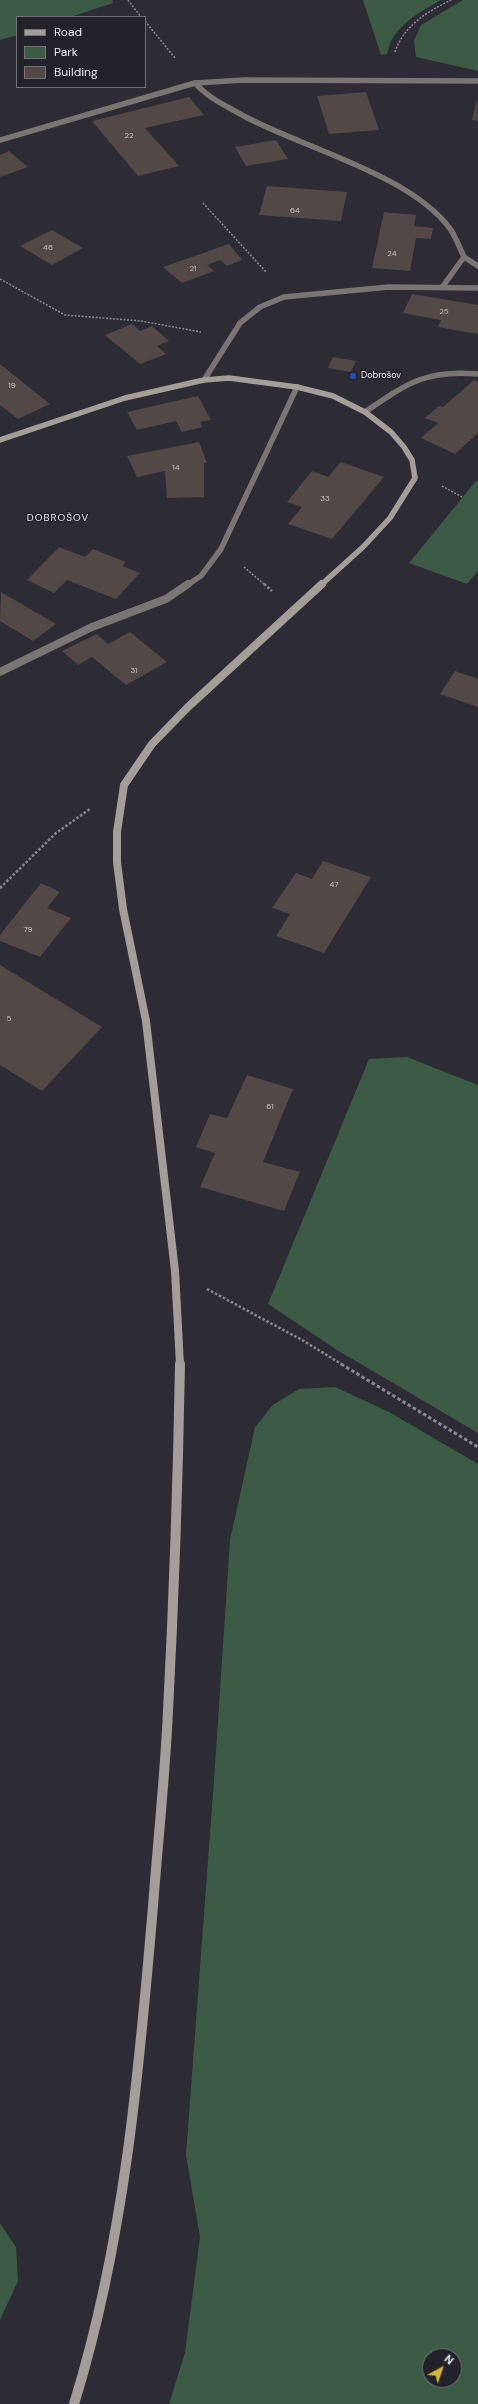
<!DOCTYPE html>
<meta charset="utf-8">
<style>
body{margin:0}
#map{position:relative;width:478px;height:2404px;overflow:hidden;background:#2d2b33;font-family:"DM Sans",sans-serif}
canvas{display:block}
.legend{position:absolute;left:16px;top:16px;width:130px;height:72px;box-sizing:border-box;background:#232129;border:1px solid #737279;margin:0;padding:5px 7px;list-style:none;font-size:12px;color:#ecebf1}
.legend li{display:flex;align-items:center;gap:8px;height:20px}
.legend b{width:20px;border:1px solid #737279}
.north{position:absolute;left:422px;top:2348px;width:40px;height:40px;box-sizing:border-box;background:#232129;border:1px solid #737279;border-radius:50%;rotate:40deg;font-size:11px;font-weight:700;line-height:16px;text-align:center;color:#ecebf1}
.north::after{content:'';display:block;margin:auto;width:14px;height:18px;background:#d4b635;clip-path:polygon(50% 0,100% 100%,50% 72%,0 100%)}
</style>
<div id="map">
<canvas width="478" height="2404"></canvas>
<ul class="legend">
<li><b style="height:5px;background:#a49e99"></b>Road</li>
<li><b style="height:11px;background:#3c5b44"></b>Park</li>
<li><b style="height:11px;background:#524846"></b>Building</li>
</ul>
<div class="north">N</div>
</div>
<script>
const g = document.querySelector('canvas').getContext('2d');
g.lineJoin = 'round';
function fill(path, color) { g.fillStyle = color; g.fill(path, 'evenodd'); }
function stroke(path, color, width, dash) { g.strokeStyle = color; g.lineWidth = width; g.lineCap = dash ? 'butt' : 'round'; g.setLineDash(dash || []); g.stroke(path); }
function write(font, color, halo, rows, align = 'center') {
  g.font = font + ' "DM Sans",sans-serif'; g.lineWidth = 3; g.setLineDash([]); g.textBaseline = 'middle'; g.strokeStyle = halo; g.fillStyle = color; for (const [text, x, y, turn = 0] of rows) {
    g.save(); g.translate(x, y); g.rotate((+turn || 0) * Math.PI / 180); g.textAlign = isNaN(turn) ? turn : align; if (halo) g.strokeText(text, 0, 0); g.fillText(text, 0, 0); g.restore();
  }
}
fill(new Path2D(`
 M0,0H112L113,3L70,17H17V35L0,40Z
 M363,0H441C425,9 404,20 394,36C390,41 389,48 387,54L381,55Z
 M463,0H478V71L416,57L414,41L421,25Z
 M476,481H478V571L467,584L409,563Z
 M407,1057L478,1085V1433L337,1350L268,1304L369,1059Z
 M335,1387L389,1412L478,1464V2404H169L185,2353L200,2237L186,2155L214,1780L230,1540L255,1427L273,1405L299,1389ZM430,2356H454V2380H430Z
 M0,2223L16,2247L18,2281L0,2320Z`), '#3c5b44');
fill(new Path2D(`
 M366,92L379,130L329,134L317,96Z
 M189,97L204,115L145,128L179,166L138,176L92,121Z
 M477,100L478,121L472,120Z
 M276,140L288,159L246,166L235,147Z
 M9,151L28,167L0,177V155Z
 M267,186L347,192L341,221L259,215Z
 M384,212L416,215L414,226L433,228L431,239L416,238L410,271L372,268Z
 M52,230L83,248L52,265L20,246Z
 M229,244L242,260L227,266L220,260L207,265L214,271L182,283L163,267Z
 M412,294L478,305V334L438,327L441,320L403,313Z
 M132,324L140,331L152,326L169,341L157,346L166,354L140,364L105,335Z
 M333,357L356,361L351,372L328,368Z
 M0,364L50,404L18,419L0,405Z
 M474,380L478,382V433L455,454L421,438L438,423L425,418L439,406L443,407Z
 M198,396L211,420L200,422L202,427L182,432L176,421L137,430L127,412Z
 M199,442L207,463H204V497L167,498L165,471L137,477L127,456Z
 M341,462L384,477L332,539L288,524L302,507L287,502L312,471L328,477Z
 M59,547L85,557L93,549L126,562L122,566L140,573L116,599L67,580L54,593L27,580Z
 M1,592L56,624L33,641L0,621Z
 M130,632L167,662L126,685L92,657L78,665L62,651L97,634L108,644Z
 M455,671L478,679V707L440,694Z
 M323,861L371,877L324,953L276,936L290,914L272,908L296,873L312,879Z
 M41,883L60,892L47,908L71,918L40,957L0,941V935Z
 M0,965L102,1027L42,1091L0,1065Z
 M247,1075L293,1089L263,1162L300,1172L284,1211L200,1187L215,1153L196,1147L210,1114L227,1118Z`), '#524846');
stroke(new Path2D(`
 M128,0L141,17
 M145,21L175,58
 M395,52C404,25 427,12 451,0
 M203,203L266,272
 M0,279L65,315L141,321L201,332
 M442,486L462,497
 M244,567L265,585`), '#8b8a91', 1.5, [2, 1.5]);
stroke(new Path2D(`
 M264,584L272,591
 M0,888L56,833L90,809
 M207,1289L302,1340L343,1365`), '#8b8a91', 2.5, [2.5, 2]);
stroke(new Path2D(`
 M341,1364L478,1447`), '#8b8a91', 3, [3.5, 2.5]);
stroke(new Path2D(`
 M195,83C208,98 225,105 242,115C302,148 411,174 451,230C456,238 460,248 464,257L443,286
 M0,140L195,83L244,80L478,81
 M464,257L478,266
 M204,380L240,323L260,307L284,297L389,287L478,288
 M365,412C406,384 426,369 478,374
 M187,585L201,576L221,549L297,387`), '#787572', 5.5);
stroke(new Path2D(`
 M0,672L92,627L166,599L188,584`), '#787572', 8);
stroke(new Path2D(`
 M0,440L125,398L204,380L229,378L297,387L333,396L365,412L391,432L404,447L412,460L415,478L390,518L363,547L321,585`), '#a49e99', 5.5);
stroke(new Path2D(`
 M180,1365L175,1271L146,1021L123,909L117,862V832L124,785L152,744L188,707L322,584`), '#a49e99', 8);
stroke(new Path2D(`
 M74,2404C124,2243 139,2073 153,1906C158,1841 165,1776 168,1711C174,1596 178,1480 180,1364`), '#a49e99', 10);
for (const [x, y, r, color] of [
 [353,376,4,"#1a4fb4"]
]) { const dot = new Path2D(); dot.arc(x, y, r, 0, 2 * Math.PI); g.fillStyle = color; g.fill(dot); stroke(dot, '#232129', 1.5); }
write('8px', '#c6c2c6', null, [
 ["22",129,136],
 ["64",295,211],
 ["46",48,248],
 ["24",392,254],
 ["21",193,269],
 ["25",444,312],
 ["19",12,386],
 ["14",176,468],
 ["33",325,499],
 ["31",134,671],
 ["47",334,885],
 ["79",28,930],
 ["5",9,1019],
 ["61",270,1107]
]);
write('9px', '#ecebf1', '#232129', [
 ["Dobrošov",361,376]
], 'left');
g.letterSpacing = '1px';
write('10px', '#ecebf1', '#232129', [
 ["DOBROŠOV",58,518]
]);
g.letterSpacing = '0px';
</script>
